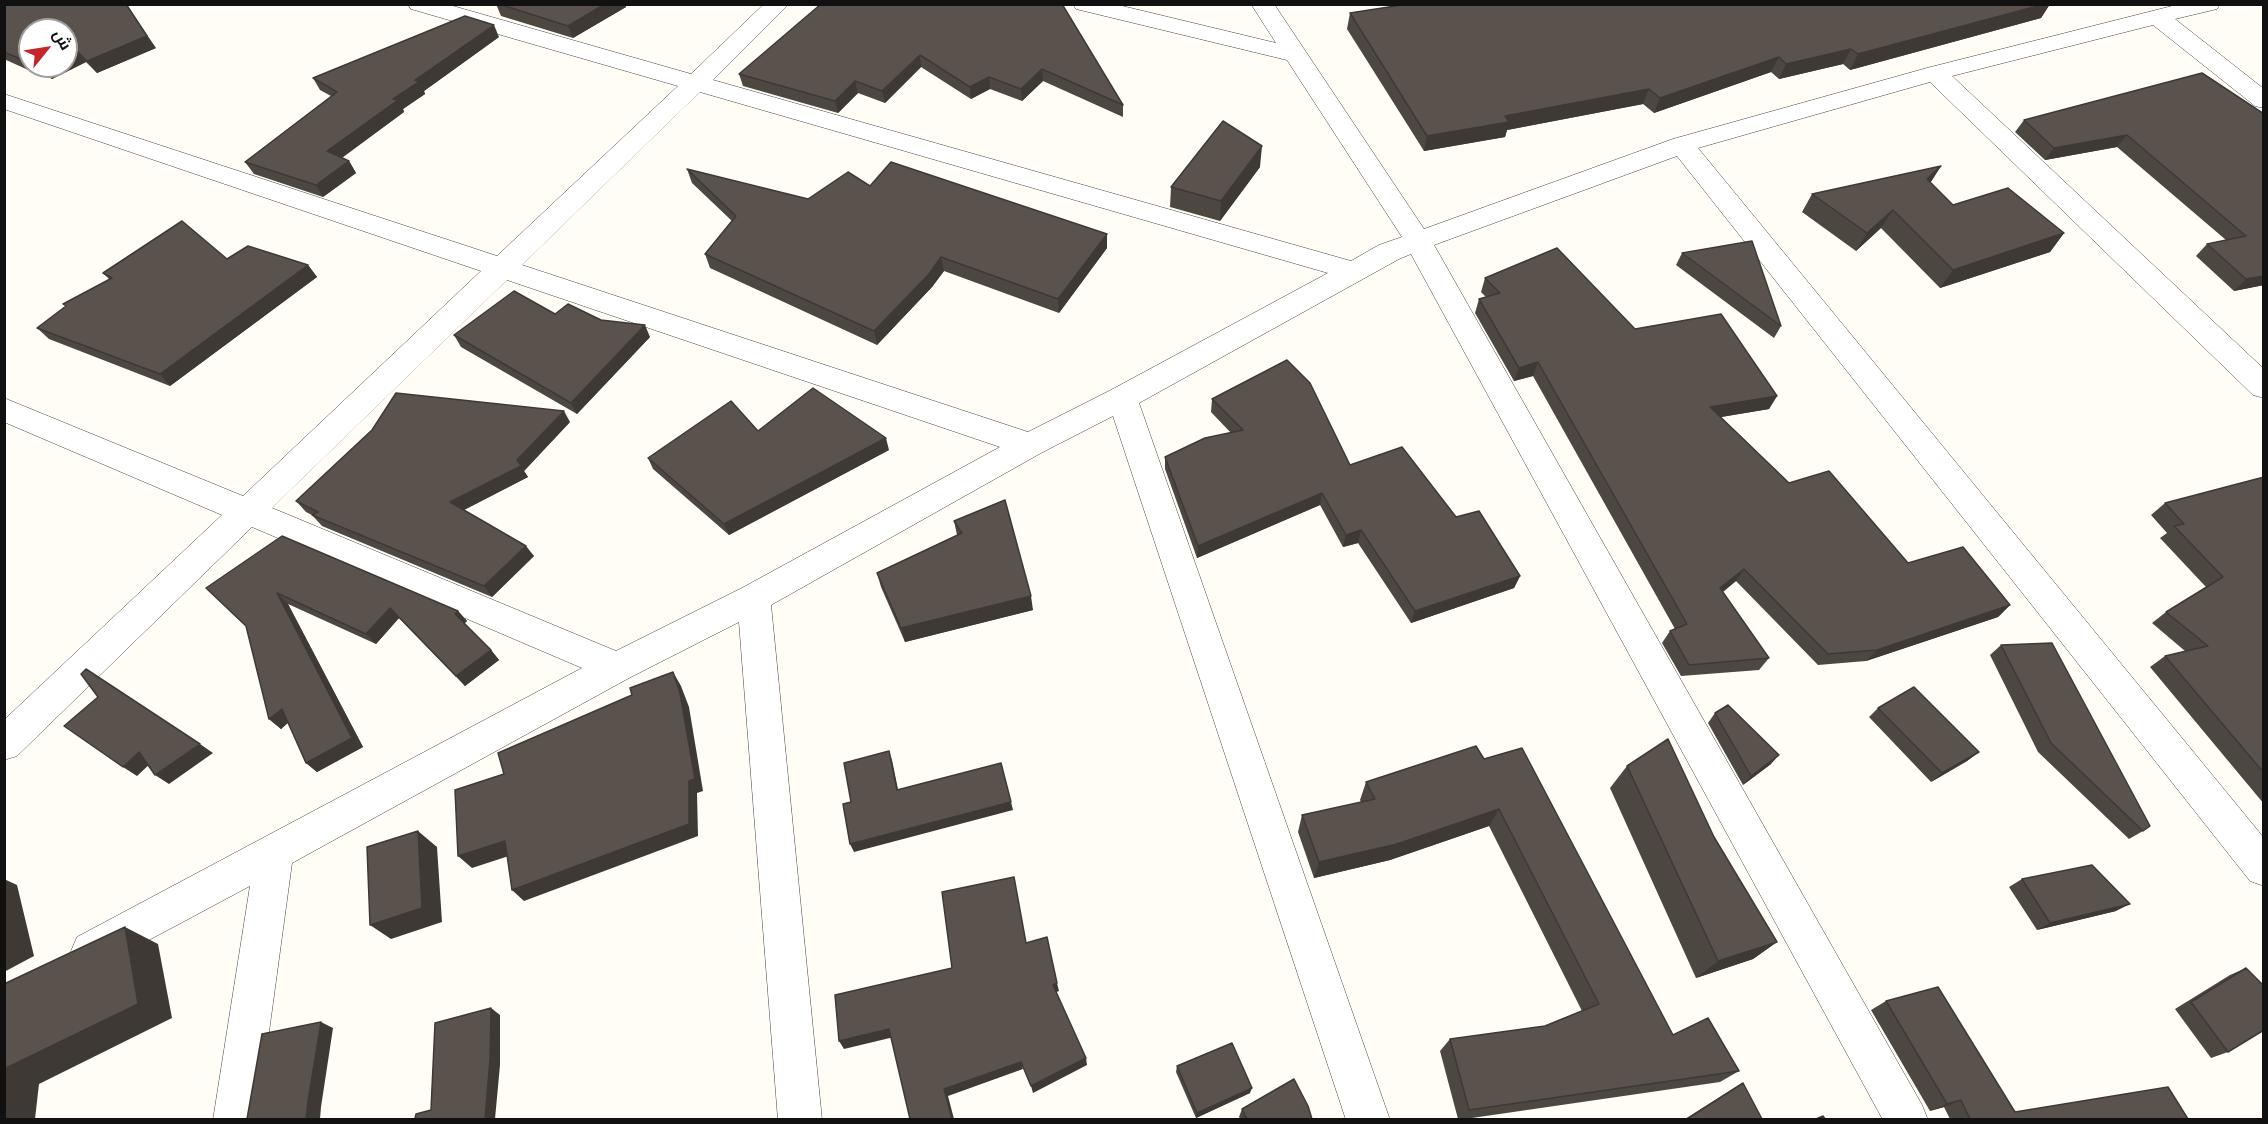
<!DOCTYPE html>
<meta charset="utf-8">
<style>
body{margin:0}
#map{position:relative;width:2268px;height:1124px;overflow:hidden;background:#fffdf5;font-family:Bitter,Cairo,serif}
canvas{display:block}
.frame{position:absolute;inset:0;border:6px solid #111;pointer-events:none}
.north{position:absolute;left:18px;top:18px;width:60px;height:60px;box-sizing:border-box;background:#fff;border:2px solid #a0a0a0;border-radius:50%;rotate:60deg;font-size:16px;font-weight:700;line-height:24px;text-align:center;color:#111}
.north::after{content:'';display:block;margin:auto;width:21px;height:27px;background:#c4262e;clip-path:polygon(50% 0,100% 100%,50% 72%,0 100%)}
</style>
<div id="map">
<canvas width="2268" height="1124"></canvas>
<div class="frame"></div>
<div class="north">ش</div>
</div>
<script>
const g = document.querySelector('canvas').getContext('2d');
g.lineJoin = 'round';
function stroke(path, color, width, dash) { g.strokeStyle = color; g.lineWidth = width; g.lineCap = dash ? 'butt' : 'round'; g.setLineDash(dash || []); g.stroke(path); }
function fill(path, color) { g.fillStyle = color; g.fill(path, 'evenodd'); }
const street = new Path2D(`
 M408,4H446L691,74L764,4H789L713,80L1351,261L1379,245L1402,237L1287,60L1076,9L1073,4H1114L1276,43L1251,4H1274L1424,229L1673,139L1927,68L2180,4H2220L2217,9L2175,19L2264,89V108L2255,106L2153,25L1952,76L2264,369V398L2253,395L1930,82L1698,148L2264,838V886L2250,881L1677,156L1434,245L1922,1105L1928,1120H1883L1411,254L1399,259L1139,403L1390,1120H1346L1113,416L1041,453L771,605L822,1120H778L739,622L629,678L292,863L257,1120H213L250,886L91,971L77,965L71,951L77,937L582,668L252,527L17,756L4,760V720L222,515L4,422V398L243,496L481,271L4,109V94L497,256L678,86L411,9ZM700,92L1328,273L1111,390L1028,432L522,265ZM507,280L1000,447L742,588L616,651L272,508Z`);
stroke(street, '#444', 1);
fill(street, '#fff');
fill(new Path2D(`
 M4,4L156,48L97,73L86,62L52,79L42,72L37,74L4,59ZM30,30L66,66H30Z
 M496,4H625L626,7L573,38L501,16Z
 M1062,4L1123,105V117L1043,81L1022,101L990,89L971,99L921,67L885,103L858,93L838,113L743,86L739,74Z
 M1408,4H2050L2041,18L1850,70L1843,64L1779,79L1771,72L1654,113L1643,104L1507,130L1505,137L1424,151L1347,29L1350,13Z
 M499,37L424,91L425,94L403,109L404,112L342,158L349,161L356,173L323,197L254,174L245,162L331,96L320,90L313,78Z
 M2264,114V285L2234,291L2196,256L2207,244L2226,240L2117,147L2045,160L2015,132L2024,120Z
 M1941,166L1930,183L1953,205L2064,233L2050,252L1940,288L1881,228L1856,251L1802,212L1812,194Z
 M1260,167L1220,221L1170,207L1171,187Z
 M687,169L808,199L870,186L1107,248L1059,313L944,271L932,287L877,345L710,268L705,254L732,221L692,183Z
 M1682,253L1781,326L1774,338L1676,265Z
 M227,259L308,265L317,277L170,386L49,339L37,328L109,279L103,273Z
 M1485,278L1635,329L1777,396L1769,409L1721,417L1789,483L1908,563L2010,605L1998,617L1866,661L1818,665L1736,581L1723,592L1769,658L1759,670L1681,676L1662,643L1670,631L1675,629L1533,376L1514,381L1475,313L1479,299L1486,297L1481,292Z
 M555,314L601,320L650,337L577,414L461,347L454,335Z
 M1212,399L1456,517L1520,576L1514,588L1411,623L1358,543L1343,547L1320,505L1197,558L1165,469V457L1231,433L1211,412Z
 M570,422L524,471L528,477L464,510L534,556L492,597L322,526L312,515L306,512L296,501Z
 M758,431L889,450L729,535L653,469L648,458Z
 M2264,477V804L2150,667L2165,656L2185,651L2152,623L2166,612L2206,587L2160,538L2167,533L2151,515L2165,503Z
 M954,521L1033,610L905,642L881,587L877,573L957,535Z
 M282,536L458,611L467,621L464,624L491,650L499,660L465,686L399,618L376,644L288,604L363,747L317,772L306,763L288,723L281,729L269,719Z
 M2001,645L2143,831L2129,839L2038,752L1990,655Z
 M1878,708L1979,752L1967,761L1931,782L1869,717Z
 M1715,713L1771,764L1743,785L1708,723Z
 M1484,759L1673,1035L1739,1071L1720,1082L1465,1119H1458L1440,1051L1450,1039L1545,1026L1582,1011L1489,826L1390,860L1314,878L1298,832L1302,815L1361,802L1360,800L1366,782Z
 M1627,766L1714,837L1777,942L1753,959L1696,978L1610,788Z
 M2022,879L2116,911L2037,930L2009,887Z
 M2246,968L2228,1052L2211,1058L2175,1009L2230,975Z
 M1886,1001L2015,1112L2188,1119H1950L1944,1107L1930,1111L1871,1010Z
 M1177,1066L1250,1093L1196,1118L1176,1072Z
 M1743,1083L1762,1119H1685L1728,1092Z
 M1242,1109L1312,1119H1240L1239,1117Z`), '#4d4742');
fill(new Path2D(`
 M126,4L156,48L97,73L87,61Z
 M605,4H625L626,7L573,38L568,26Z
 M2045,4H2050L2041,18L1850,70L1858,54Z
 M494,25L499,37L424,91L425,94L403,109L404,112L334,163L327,151L415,80Z
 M1851,49L1843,64L1779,79L1786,64Z
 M76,50L86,62L52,79L42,67L66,66V55Z
 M920,55L921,67L885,103L882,91Z
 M1779,57L1771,72L1654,113L1660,98Z
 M31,66H37L42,72L37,74Z
 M1042,69L1043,81L1022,101L1021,89Z
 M989,77L990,89L971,99L970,87Z
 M855,81L858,93L838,113L835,101Z
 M1649,89L1643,104L1507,130L1505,137L1424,151L1427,136L1505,116Z
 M2127,135L2117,147L2045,160L2054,148Z
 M1262,146L1260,167L1220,221L1221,201Z
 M349,161L356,173L323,197L316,185Z
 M1941,166L1929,185L1927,179Z
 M1893,210L1881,228L1856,251L1867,233Z
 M2064,233L2050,252L1940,288L1953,270Z
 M1107,234V248L1059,313L1058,299Z
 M941,257L944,271L932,287L877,345L874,331Z
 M308,265L317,277L170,386L160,374Z
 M2264,276V285L2234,291L2246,279Z
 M645,325L650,337L577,414L571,403Z
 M1538,362L1533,376L1514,381L1519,368Z
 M1777,396L1769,409L1703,420L1710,407Z
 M564,411L570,422L524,471L528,477L458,513L450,502L517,460Z
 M886,438L889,450L729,535L724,524Z
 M1322,493L1320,505L1197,558L1198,546Z
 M1361,530L1358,543L1343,547L1346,535Z
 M526,546L534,556L492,597L484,586Z
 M1744,569L1736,581L1712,600L1720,588Z
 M1520,576L1514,588L1411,623L1415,611Z
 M277,593L288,604L363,747L317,772L306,763Z
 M1031,596L1033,610L905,642L901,628Z
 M2010,605L1998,617L1866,661L1877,650Z
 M390,608L399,618L376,644L366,634Z
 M458,611L467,621L463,624L455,614Z
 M491,650L499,660L465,686L456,676Z
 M673,672L681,686L689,707L703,791L697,793L698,836L524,901L512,890Z
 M282,709L293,718L281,729L269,719Z
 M200,744L213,753L169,784L155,775Z
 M889,751L892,760L900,799L897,790Z
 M139,752L152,762L137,776L123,767Z
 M1979,752L1967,761L1931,782L1942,773Z
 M1779,755L1771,764L1743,785L1751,776Z
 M1011,802L1013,810L854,852L850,844Z
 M1499,809L1489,826L1390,860L1314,878L1319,862Z
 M418,831L437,847L442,922L391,939L370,925Z
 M505,841L518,853L472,868L458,856Z
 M4,879L17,885L34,956L4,972Z
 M2130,904L2116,911L2037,930L2050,923Z
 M125,927L158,944L172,1018L39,1084L35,1119H4V1069Z
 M1777,942L1753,959L1696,978L1718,961Z
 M1057,983L1059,991L1054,993L1053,985Z
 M491,1008L500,1015V1065L495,1119H485Z
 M321,1022L333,1028L321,1107L320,1119H306L308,1101Z
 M889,1029L894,1037L844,1049L839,1041Z
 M1086,1058L1087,1065L1033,1093L1031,1086Z
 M1021,1062L1023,1069L948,1096L954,1119H952L944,1089Z
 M1252,1088L1250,1093L1196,1118L1197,1113Z
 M1961,1100L1944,1107L1930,1111L1947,1104Z`), '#3f3936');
const building = new Path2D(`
 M4,4H126L147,36L87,61L76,50L66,55V30H30V61L28,62L4,52Z
 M499,4H605L568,26Z
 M821,4H1062L1123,105L1042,69L1021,89L989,77L970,87L920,55L882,91L855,81L835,101L739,74Z
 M1408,4H2045L1858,54L1851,49L1786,64L1779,57L1660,98L1649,89L1505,116L1509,122L1427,136L1350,13Z
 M465,16L494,25L415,80L419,82L393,99L398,100L327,151L349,161L316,185L245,162L337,92L313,78Z
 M2202,73L2264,114V276L2246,279L2207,244L2246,236L2127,135L2054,148L2024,120Z
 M1223,121L1262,146L1221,201L1171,187Z
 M891,162L1107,234L1058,299L941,257L929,274L874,331L705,254L736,216L687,169L808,199L848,172L870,186Z
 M1941,166L1927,179L1953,205L2008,188L2064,233L1953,270L1893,210L1867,233L1812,194Z
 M182,221L227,259L248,246L308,265L160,374L37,328L66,306L63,304L112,278L103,273Z
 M1752,241L1781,326L1682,253Z
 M1557,248L1635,329L1721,314L1777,396L1710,407L1789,483L1829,471L1908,563L1963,547L2010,605L1877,650L1828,654L1744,569L1720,588L1769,658L1689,665L1670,631L1687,624L1538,362L1519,368L1479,299L1500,293L1485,278Z
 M514,291L555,314L568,304L601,320L645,325L571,403L454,335Z
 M1287,360L1310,383L1350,465L1402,447L1456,517L1479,511L1520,576L1415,611L1361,530L1346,535L1322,493L1198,546L1165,457L1205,438L1243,430L1212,399Z
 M813,388L886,438L724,524L648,458L731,401L758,431Z
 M396,393L564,411L517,460L521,466L450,502L526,546L484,586L312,515L318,512L296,501L372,430Z
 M2264,477V773L2165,656L2208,646L2166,612L2223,577L2174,526L2184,524L2165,503Z
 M1005,500L1031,596L901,628L877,573L962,533L954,521Z
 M282,536L458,611L455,614L491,650L456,676L390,608L366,634L277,593L352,738L306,763L282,709L269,719L246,626L206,588Z
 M2052,643L2150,826L2143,831L2051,743L2001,645Z
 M86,669L200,744L155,775L139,752L123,767L64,726L98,697L81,674Z
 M673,672L680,693L695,779L689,781V824L512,890L505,841L458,856L455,790L504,774L498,753L632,695L630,688Z
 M1914,687L1979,752L1942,773L1878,708Z
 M1728,705L1779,755L1751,776L1715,713Z
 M1668,739L1714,837L1777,942L1718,961L1627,766Z
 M1476,746L1484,759L1522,748L1673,1035L1708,1018L1739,1071L1469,1110L1450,1039L1545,1026L1599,1004L1499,809L1397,844L1319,862L1302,815L1375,799L1366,782Z
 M889,751L897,790L1001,763L1011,802L850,844L843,804L851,802L844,763Z
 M418,831L422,908L370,925L367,847Z
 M2092,865L2130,904L2050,923L2022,879Z
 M1014,877L1026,943L1047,937L1057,983L1053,985L1086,1058L1031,1086L1021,1062L944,1089L952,1119H910L889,1029L839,1041L835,995L952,968L942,892Z
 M125,927L138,1004L4,1069V984Z
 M2246,968L2264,986V1030L2228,1052L2191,1002Z
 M1938,987L2015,1112L2168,1087L2188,1119H1970L1961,1100L1947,1104L1886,1001Z
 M491,1008L490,1059L485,1119H415L416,1114L431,1110L435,1023Z
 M321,1022L308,1101L306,1119H247L262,1034Z
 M1232,1043L1252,1088L1197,1113L1177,1066Z
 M1294,1079L1308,1106L1312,1119H1247L1242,1109Z
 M1743,1083L1762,1119H1687Z
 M1823,1116L1825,1119H1816Z`);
fill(building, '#5a524d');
stroke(building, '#3f3936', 1.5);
</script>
